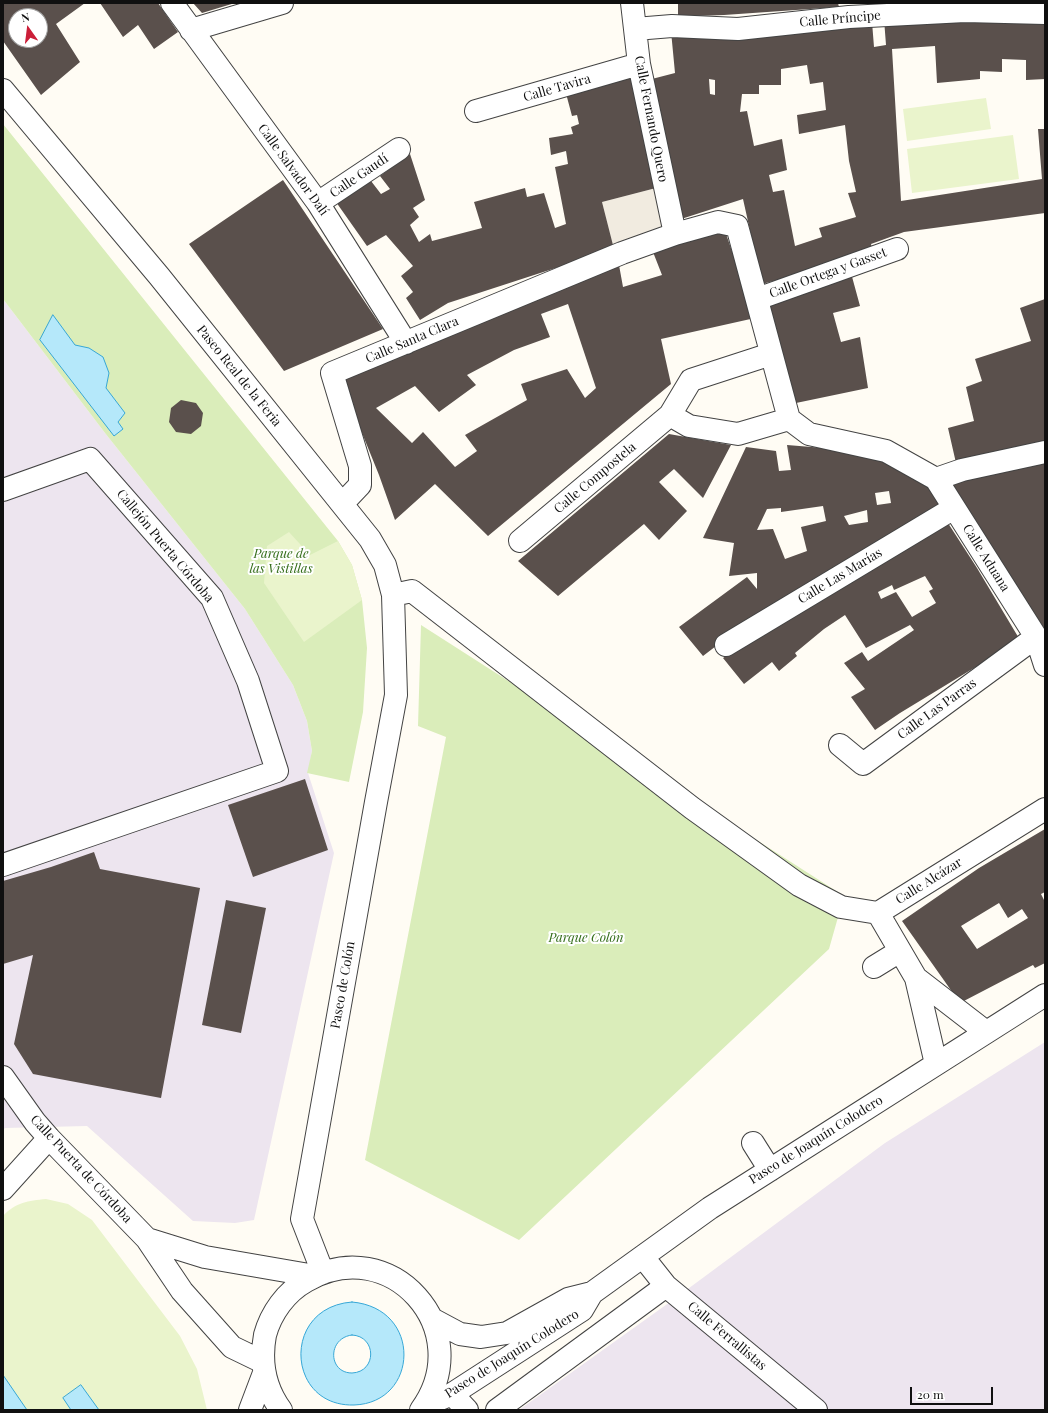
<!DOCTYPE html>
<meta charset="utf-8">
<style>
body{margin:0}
#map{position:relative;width:1048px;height:1413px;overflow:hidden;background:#fffcf4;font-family:"Playfair Display",serif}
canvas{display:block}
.frame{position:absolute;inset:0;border:4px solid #101010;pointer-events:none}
.north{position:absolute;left:8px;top:8px;width:40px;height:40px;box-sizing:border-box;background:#fff;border:1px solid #9f9f9f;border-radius:50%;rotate:346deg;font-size:11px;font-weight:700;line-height:16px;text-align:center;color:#101010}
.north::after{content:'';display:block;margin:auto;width:14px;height:18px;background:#cb1e38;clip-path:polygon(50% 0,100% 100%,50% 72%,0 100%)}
.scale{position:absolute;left:910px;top:1387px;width:83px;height:18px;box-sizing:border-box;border:2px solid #101010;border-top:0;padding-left:5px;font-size:12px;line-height:14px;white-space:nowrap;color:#101010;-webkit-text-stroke:3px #fff;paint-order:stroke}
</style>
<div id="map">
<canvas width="1048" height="1413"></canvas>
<div class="frame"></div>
<div class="north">N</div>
<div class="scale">20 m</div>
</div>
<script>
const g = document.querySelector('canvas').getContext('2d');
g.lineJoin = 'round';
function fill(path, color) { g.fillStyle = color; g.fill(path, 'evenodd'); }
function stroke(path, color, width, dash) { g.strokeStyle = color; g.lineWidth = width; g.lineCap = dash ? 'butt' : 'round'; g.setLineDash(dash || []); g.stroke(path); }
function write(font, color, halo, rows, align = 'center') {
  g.font = font + ' "Playfair Display",serif'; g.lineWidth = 4; g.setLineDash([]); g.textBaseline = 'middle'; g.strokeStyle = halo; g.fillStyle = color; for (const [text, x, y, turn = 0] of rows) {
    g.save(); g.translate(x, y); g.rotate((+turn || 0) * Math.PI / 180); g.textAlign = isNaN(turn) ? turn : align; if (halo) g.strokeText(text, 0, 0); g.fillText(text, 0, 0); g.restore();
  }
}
fill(new Path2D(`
 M3,299L105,433L245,609L293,685L307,721L312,751L308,773L334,853L254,1220L235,1223L193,1221L87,1126L5,1128L3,1130Z
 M1045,1042V1410H519L677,1297L885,1143Z`), '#ede5ef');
fill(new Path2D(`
 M3,124L338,541L352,565L362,600L367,648L363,712L349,782L307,773L312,751L307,721L293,685L245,609L105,433L3,299Z
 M421,625L844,896L829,949L519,1240L365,1160L446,737L418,726Z`), '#daedba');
fill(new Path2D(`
 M986,98L991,129L907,141L903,109Z
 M1013,135L1019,179L912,193L907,149Z
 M289,532L310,555L338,541L352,565L362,600L304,642L264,583L267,546Z
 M46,1199L68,1204L92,1220L180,1336L197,1369L207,1410H3V1216C16,1202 28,1201 46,1199Z`), '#eaf4cc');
fill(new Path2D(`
 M664,186L675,234L614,249L602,202Z`), '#f1ebe0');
const water = new Path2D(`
 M53,315L75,345L89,348L103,357L109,373L106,388L125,413L118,422L123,429L114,436L40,340Z
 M352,1302C423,1308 419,1403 354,1405C286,1407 281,1307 352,1302ZM352,1335C377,1336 377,1372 352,1373C328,1373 327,1338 352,1335Z
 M3,1375L27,1410H3Z
 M81,1385L99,1410H71L63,1398Z`);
fill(water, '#b5e8fa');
stroke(water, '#37a7d6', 1);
fill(new Path2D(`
 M3,3H85L56,24L80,62L41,95L3,41ZM16,16H40V40H16Z
 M100,3H158L178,32L154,49L138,25L123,37Z
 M193,3H235L202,13Z
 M678,3H838L839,7L724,15L695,16L678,15Z
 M1045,18V79L1026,80V60L1002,59V72L980,71V79L937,83L935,46L892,49L901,201L1042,179L1038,129H1045V213L904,232L871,244L873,252L834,265L762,284L743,199L675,221L648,80L675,73L671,31L872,22L874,47L886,45L884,19ZM807,65L810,84L823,82L826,110L797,115L799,134L845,125L849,161L856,192L848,193L856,217L819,228L822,237L795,246L784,190L773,192L769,175L787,170L782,139L754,146L747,111L740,112L742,94H759V85H781V69ZM709,79L715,80V95L710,94Z
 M634,73L656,188L602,202L614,249L448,303L420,320L406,298L413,292L401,276L413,266L386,235L367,246L336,202L371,181L381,194L390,189L380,176L410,154L425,200L413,208L419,217L410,225L419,242L430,234L432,241L482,228L474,202L525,188L527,197L544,193L555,228L566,224L555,167L568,164L566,151L551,155L549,138L573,134L571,127L579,124L577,115L572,116L564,86Z
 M283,180L383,329L284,371L189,244Z
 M725,231L755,318L661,339L671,384L488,536L435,484L395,520L379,475L343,386L346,379L389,357L619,265L623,287L662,275L653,252L696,236ZM568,304L596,388L585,398L567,369L521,384L527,400L465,435L477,451L455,467L423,432L412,443L376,408L415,386L439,412L476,385L467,375L514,350L550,337L541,314Z
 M851,273L860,306L833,313L841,342L860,337L868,388L796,403L765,301Z
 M1045,299V445L956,463L948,428L974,421L966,387L982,381L975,359L1031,341L1020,308Z
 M181,400L196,403L203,413L201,426L191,434L176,432L169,422L171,408Z
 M669,434L731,445L703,498L674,469L659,482L687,511L659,540L644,524L558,596L518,561Z
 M787,445L836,449L870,454L919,475L943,506L733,633L703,656L679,627L747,577L757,589V573L729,576L734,543L703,538L746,447L776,451L779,471L791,470ZM889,491L891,503L877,505L875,493ZM823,506L826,521L801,527L807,551L785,559L773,529L757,530L767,509L781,508V512ZM867,510L868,522L849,525L844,516Z
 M1045,461V636L945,485Z
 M946,520L977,568L1020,640L900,713L875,730L851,697L865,689L844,663L862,652L868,661L914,630L910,625L866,648L845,615L824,629L795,653L797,656L779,671L772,662L744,684L723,658L751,638ZM925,576L933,589L929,591L936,603L912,617L896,592L881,599L878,592L892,585L894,590Z
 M305,779L328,850L253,877L228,805Z
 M1045,829V892L1041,894L1045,902V963L1035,968L1033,965L960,1003L902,921L979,868ZM999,903L1008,918L1022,909L1028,918L977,949L961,926Z
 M94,852L100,869L200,888L161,1098L33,1074L14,1044L33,955L3,964V881L51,867Z
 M226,900L266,908L241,1033L202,1025Z`), '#5a504c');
const minor = new Path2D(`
 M172,3L318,203L406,343
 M632,3L639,64L675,234
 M635,29L672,26L738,29L849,17L965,11L1045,13
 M191,30L282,3
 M3,90L159,276L370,539L385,565L393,595L396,695L376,802L302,1219L323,1273
 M476,111L639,64
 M318,203L399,149
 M757,299L897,249
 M771,354L691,380L670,415L689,426L738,434L789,419
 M936,479L962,470L1045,452
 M3,490L90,459L212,598L248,681L277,771L3,865
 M342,504L360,485V466L332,373L622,253L675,234L718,222L737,226L789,419L809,434L886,451L936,479L1036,637L1045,665
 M520,541L670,415
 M393,595L412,591L692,808L799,885L841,907L878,913
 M726,645L954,508
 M840,745L863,764L1036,637
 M874,967L900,951
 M916,978L986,1032
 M936,1064L916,978L878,913L1045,809
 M3,1077L35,1122L49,1138L147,1239L182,1291L232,1347L263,1362
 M753,1143L770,1170
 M3,1189L49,1138
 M147,1239L205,1257L315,1276
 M643,1257L666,1286L816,1410
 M432,1319L460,1334L481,1337L507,1333L568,1299L592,1293L710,1208L1045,995
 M452,1394L467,1410
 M424,1406L452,1394L582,1310L592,1293
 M250,1410L264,1373
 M281,1410C265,1388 260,1362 265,1335C271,1313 286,1292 306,1281C390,1231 479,1330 421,1410
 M497,1410L666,1286`);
stroke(minor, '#434343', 24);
stroke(minor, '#fff', 22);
write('13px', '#101010', '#fff', [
 ["Calle Príncipe",840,19,-5],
 ["Calle Tavira",557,88,-16],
 ["Calle Fernando Quero",651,119,79],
 ["Calle Salvador Dalí",293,170,54],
 ["Calle Gaudí",359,176,-34],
 ["Calle Ortega y Gasset",828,273,-20],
 ["Calle Santa Clara",412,340,-23],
 ["Paseo Real de la Feria",239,376,51],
 ["Calle Compostela",595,478,-40],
 ["Callejón Puerta Córdoba",165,546,50],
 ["Calle Aduana",986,558,58],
 ["Calle Las Marías",840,576,-31],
 ["Calle Las Parras",937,709,-36],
 ["Calle Alcázar",929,881,-32],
 ["Paseo de Colón",343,985,-80],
 ["Paseo de Joaquín Colodero",816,1140,-32],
 ["Calle Puerta de Córdoba",81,1169,47],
 ["Calle Ferrallistas",727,1336,40],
 ["Paseo de Joaquín Colodero",512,1354,-32]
]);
write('italic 13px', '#356e1b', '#fff', [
 ["Parque de",281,554],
 ["las Vistillas",281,569],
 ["Parque Colón",586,938]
]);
</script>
